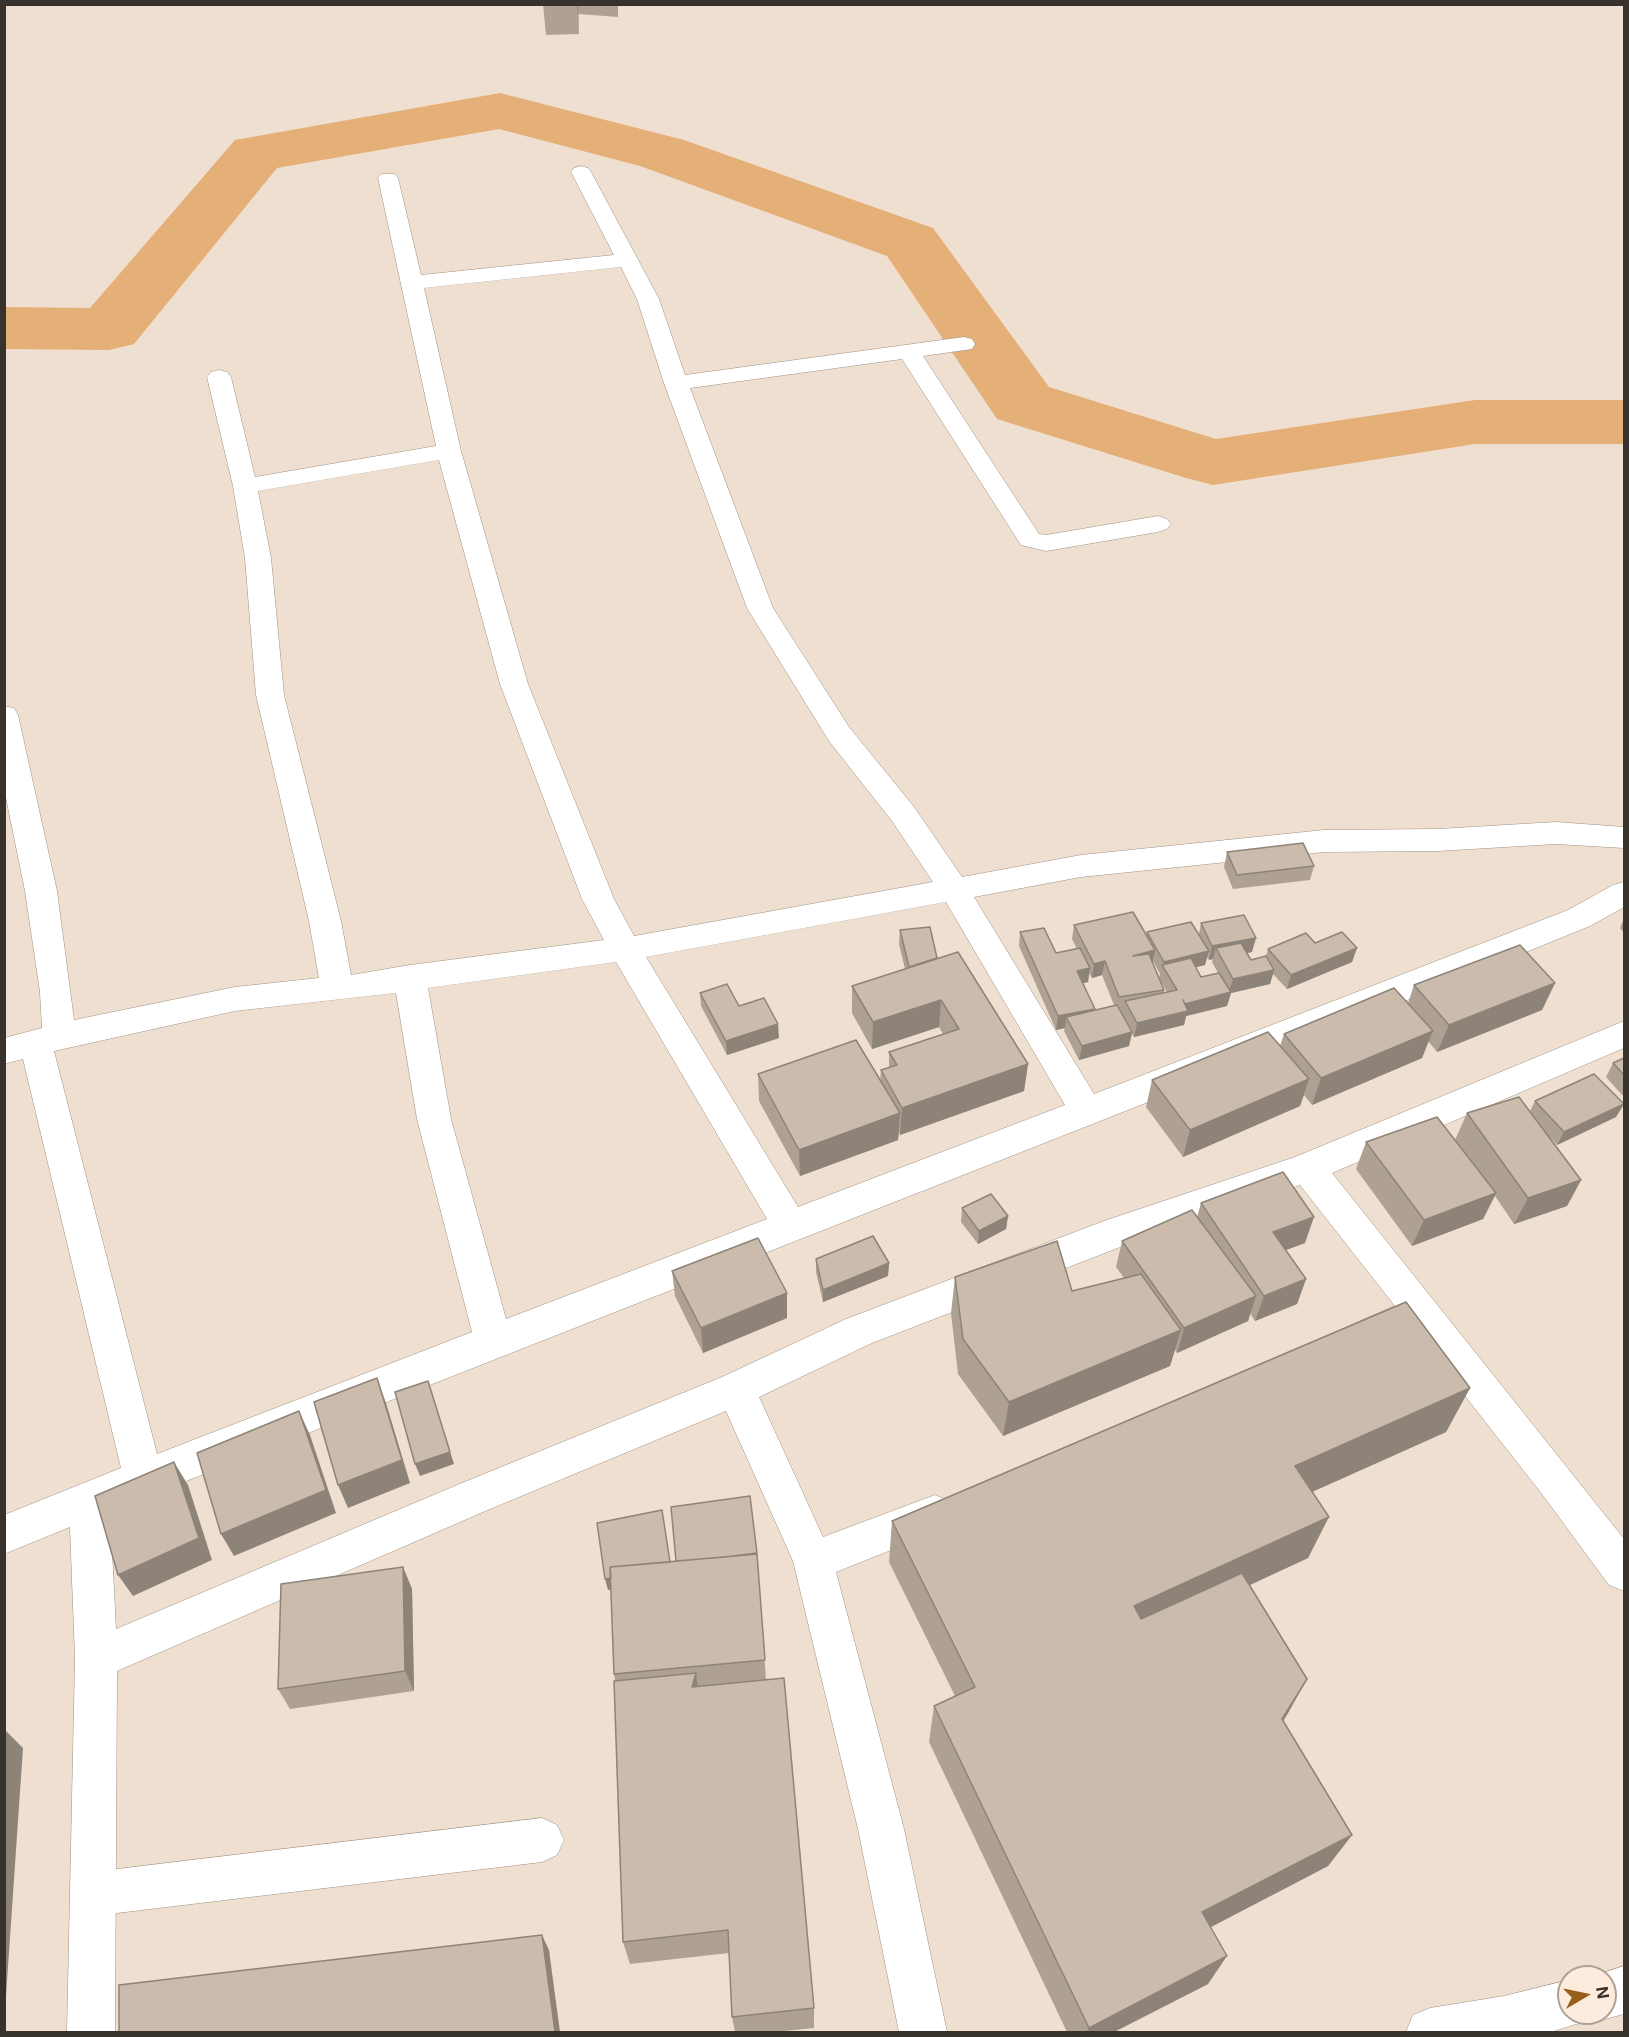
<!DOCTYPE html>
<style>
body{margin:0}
#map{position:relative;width:1629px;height:2037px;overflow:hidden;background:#efdfd0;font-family:Inter,sans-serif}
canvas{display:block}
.frame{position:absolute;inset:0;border:6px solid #38322c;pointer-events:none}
.north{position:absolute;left:1557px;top:1965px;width:60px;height:60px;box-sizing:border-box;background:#fdecdd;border:2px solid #aea296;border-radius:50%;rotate:81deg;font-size:16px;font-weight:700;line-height:24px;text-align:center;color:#38322c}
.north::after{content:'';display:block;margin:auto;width:21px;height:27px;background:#975f1a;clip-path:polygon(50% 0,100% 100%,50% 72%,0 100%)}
</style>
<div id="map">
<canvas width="1629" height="2037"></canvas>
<div class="frame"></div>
<div class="north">N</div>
</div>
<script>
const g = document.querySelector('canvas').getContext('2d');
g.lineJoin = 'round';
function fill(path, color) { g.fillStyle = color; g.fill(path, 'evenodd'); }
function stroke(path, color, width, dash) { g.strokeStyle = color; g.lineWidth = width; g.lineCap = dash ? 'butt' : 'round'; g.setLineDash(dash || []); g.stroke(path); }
fill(new Path2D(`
 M500,93L684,140L933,228L1049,387L1216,439L1475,400H1624V444H1475L1213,485L1186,478L997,419L887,256L640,166L499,129L277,168L134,344L109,350L4,349V307L90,308L235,140Z`), '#e5af78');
const service = new Path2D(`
 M542,1818L557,1825L564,1840L557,1855L542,1862L92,1916L76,1910L70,1894L76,1878L92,1872Z`);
const minor = new Path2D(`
 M581,166L588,168L591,172L659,299L685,375L964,337L972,339L975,344L972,349L923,356L1039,534L1046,535L1158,516L1167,519L1171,524L1167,529L1158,532L1046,551L1021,545L902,359L690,388L773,608L849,727L914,807L962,877L1081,855L1324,830L1438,829L1556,822L1624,827V848L1556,844L1438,851L1324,852L1081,877L974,897L1094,1094L1568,910L1613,885L1624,882V907L1590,926L1425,993L110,1511L116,1629L462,1483L722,1377L846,1319L1104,1221L1295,1157L1624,1021V1048L1332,1173L1624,1539V1591L1609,1585L1542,1494L1415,1332L1373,1350L1360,1345L1354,1333L1360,1321L1395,1306L1300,1185L1128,1244L872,1343L759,1397L823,1537L935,1495L949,1501L955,1514L949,1527L836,1572L904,1829L947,2032H899L858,1829L793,1561L726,1411L490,1509L117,1671L115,2032H67L75,1659L70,1527L4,1554V1515L121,1468L23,1059L4,1064V1038L42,1028L40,992L25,891L4,788V706L14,708L18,715L57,891L74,1020L235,987L319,978L309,921L256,695L245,558L233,486L207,377L211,372L219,370L227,372L231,377L255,477L436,446L378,178L381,174H395L398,178L421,275L614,255L571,172L574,168ZM621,267L637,299L664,383L747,608L829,741L892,821L933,882L634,936L614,899L528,684L461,451L424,288ZM439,460L500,684L582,899L604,940L410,965L351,975L341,921L284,695L271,558L258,491ZM946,902L1065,1105L798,1207L646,957ZM616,962L767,1219L506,1319L451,1119L428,988ZM396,993L417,1119L472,1332L157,1454L54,1051L235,1011Z
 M1624,1966V2014L1605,2019L1591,2013H1605V1977H1591Z
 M1569,1980V2013H1589L1586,2021L1551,2032H1406L1413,2015L1430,2008L1504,1996Z`);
stroke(service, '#a09183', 1);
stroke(minor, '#a09183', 1);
fill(service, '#fff');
fill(minor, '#fff');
fill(new Path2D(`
 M543,4H618V17L578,14L579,34L546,35Z
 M1227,852L1314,866L1310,880L1233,889L1224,867Z
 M1624,918V933L1620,928Z
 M1201,923L1252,952L1247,953L1251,960L1266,956L1268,949L1315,943L1357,948L1352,962L1287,989L1273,974L1270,984L1231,993L1227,1006L1186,1016L1184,1025L1134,1037L1132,1034L1129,1046L1079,1060L1064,1031L1065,1028L1056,1030L1019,946L1020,932L1056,953L1077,949L1072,939L1074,925L1146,935L1147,932L1199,934ZM1207,957L1209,960L1213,959L1212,962L1218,973L1201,977L1196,967L1205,965ZM1153,961L1160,974L1159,978L1152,962ZM1089,973L1092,978L1102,975L1114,1005L1095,1010V1009L1083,983L1088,982ZM1160,980L1167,992L1164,993V990Z
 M900,930L937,958L1028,1064L1024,1091L900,1135L899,1132L898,1140L800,1176L759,1101L758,1074L880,1081L881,1070L889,1068V1052L943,1034L939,1027L872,1049L852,1013V986L905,969L899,944Z
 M1555,983L1542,1010L1437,1052L1428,1041L1422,1058L1312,1105L1304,1095L1300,1106L1183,1157L1146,1107L1152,1080L1280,1046L1284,1034L1408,1003L1414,985Z
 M700,993L739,1006L779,1038L727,1055L701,1006Z
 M1624,1058V1097L1606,1077L1613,1063Z
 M1535,1101L1624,1104L1616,1117L1557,1145L1549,1136L1581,1180L1567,1206L1514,1224L1495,1196L1483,1219L1412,1246L1356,1169L1366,1142L1455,1140L1467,1113L1530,1111Z
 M1201,1203L1305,1243L1286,1250L1306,1279L1297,1304L1255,1321L1250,1313L1248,1321L1177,1353L1175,1350L1170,1366L1003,1436L958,1374L951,1313L955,1277L1072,1291L1124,1278L1116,1267L1122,1241L1197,1217Z
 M962,1208L1008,1216L1006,1229L978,1244L961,1222Z
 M816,1259L889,1263L888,1276L823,1302L816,1272Z
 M672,1271L787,1318L703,1353L675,1296Z
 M1470,1388L1446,1432L1312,1492L1308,1558L1249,1585L1283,1721L1352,1835L1328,1866L1211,1927L1208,1984L1114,2032H1067L929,1742L934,1706L955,1696L889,1562L892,1521Z
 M757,1553L766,1680L814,2008V2028L774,2032H735L732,2017L729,1953L630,1964L623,1942L615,1680L614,1674L611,1589L608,1590L670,1562Z
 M403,1567L412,1589L414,1691L290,1709L278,1689Z`), '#aea194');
fill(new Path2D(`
 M577,4H578L579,34Z
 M1256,938L1252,952L1221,958L1216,948L1213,959L1209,960L1212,946Z
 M1357,948L1352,962L1287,989L1291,975Z
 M1155,950L1152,964L1133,956Z
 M1209,951L1205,965L1168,974L1163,966L1164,962Z
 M1105,961L1102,975L1092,978L1094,964Z
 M1090,968L1088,982L1075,985L1077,971Z
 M1274,970L1270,984L1231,993L1227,1006L1186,1016L1184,1025L1134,1037L1137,1023L1185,1004L1229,992L1233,979Z
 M1555,983L1542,1010L1437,1052L1449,1025Z
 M941,1000L939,1027L872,1049L873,1022Z
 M1095,1009L1093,1023L1066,1017L1065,1028L1056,1030L1058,1016Z
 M778,1024L779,1038L727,1055L726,1041Z
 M1433,1031L1422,1058L1312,1105L1321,1078Z
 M1132,1032L1129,1046L1079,1060L1082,1046Z
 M1028,1064L1024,1091L900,1135L902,1108Z
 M1309,1079L1300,1106L1183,1157L1190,1130Z
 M1624,1104L1616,1117L1557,1145L1564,1132Z
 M900,1113L898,1140L800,1176L799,1150Z
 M1581,1180L1567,1206L1514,1224L1528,1198Z
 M1496,1193L1483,1219L1412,1246L1424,1220Z
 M1008,1216L1006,1229L978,1244L979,1231Z
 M1314,1217L1305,1243L1264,1258L1273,1232Z
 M889,1263L888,1276L823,1302V1290Z
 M1306,1279L1297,1304L1255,1321L1264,1296Z
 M787,1293V1318L703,1353L701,1328Z
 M1256,1296L1248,1321L1177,1353L1184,1328Z
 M1181,1330L1170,1366L1003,1436L1009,1402Z
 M377,1378L386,1403L410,1483L348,1508L338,1485Z
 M428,1381L454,1464L420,1476L415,1464Z
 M1470,1388L1446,1432L1276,1508L1295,1466Z
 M299,1411L310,1435L336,1513L234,1556L221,1534Z
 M174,1462L188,1485L212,1560L133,1596L118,1575Z
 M1329,1517L1308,1558L1121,1645L1134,1606Z
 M671,1566L672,1577L608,1590L605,1579Z
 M403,1567L412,1589L414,1691L405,1671Z
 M696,1673L700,1702L692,1687Z
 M1307,1679L1287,1715L1262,1754L1282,1719Z
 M4,1729L23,1748L4,2025Z
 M1352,1835L1328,1866L1184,1941L1202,1912Z
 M542,1935L549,1950L560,2032H555Z
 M1227,1956L1208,1984L1114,2032H1087L1089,2028Z`), '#8d8378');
const building = new Path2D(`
 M1303,843L1314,866L1237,875L1227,852Z
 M1133,912L1155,950L1133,956L1149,954L1164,990L1119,997L1105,961L1094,964L1074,925Z
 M1244,915L1256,938L1212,946L1201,923Z
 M1191,922L1209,951L1164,962L1147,932Z
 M930,927L937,958L909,967L900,930Z
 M1044,928L1056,953L1080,948L1090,968L1077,971L1095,1009L1058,1016L1020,932Z
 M1342,932L1357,948L1291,975L1268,949L1306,933L1315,943Z
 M1241,943L1251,960L1266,956L1274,970L1233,979L1216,948Z
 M1520,945L1555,983L1449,1025L1414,985Z
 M958,952L1028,1064L902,1108L881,1070L897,1065L889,1052L959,1029L941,1000L873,1022L852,986Z
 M1191,958L1201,977L1219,973L1231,992L1185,1004L1183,1000L1188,1011L1137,1023L1125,1001L1177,990L1162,965Z
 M727,984L739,1006L764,998L778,1024L726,1041L700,993Z
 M1394,988L1433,1031L1321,1078L1284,1034Z
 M1117,1005L1132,1032L1082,1046L1066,1017Z
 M1268,1032L1309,1079L1190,1130L1152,1080Z
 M856,1040L900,1113L799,1150L758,1074Z
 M1624,1058V1075L1613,1063Z
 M1594,1074L1624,1104L1564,1132L1535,1101Z
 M1519,1097L1581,1180L1528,1198L1467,1113Z
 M1437,1117L1496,1193L1424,1220L1366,1142Z
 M1283,1172L1314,1217L1273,1232L1306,1279L1264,1296L1201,1203Z
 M991,1194L1008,1216L979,1231L962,1208Z
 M1192,1210L1256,1296L1184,1328L1122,1241Z
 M873,1236L889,1263L823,1290L816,1259Z
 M758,1238L787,1293L701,1328L672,1271Z
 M1057,1241L1072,1291L1141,1274L1181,1330L1009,1402L963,1339L955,1277Z
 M1406,1302L1470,1388L1295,1466L1329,1517L1134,1606L1141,1619L1242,1573L1307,1679L1282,1719L1352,1835L1202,1912L1227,1956L1089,2028L934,1706L975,1687L892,1521Z
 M377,1378L402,1460L338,1485L314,1402Z
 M428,1381L450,1452L415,1464L395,1392Z
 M299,1411L326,1490L221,1534L197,1453Z
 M174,1462L199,1538L118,1575L95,1496Z
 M750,1496L757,1553L725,1557L676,1561L671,1507Z
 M662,1510L670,1562L610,1567L611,1578L605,1579L597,1523Z
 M757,1554L765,1660L614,1674L610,1567Z
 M403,1567L405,1671L278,1689L281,1584Z
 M696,1673L692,1687L784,1678L814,2008L732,2017L728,1930L623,1942L614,1681Z
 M542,1935L555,2032H119V1985Z`);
fill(building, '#cabbac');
stroke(building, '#8d8378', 1.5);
</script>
